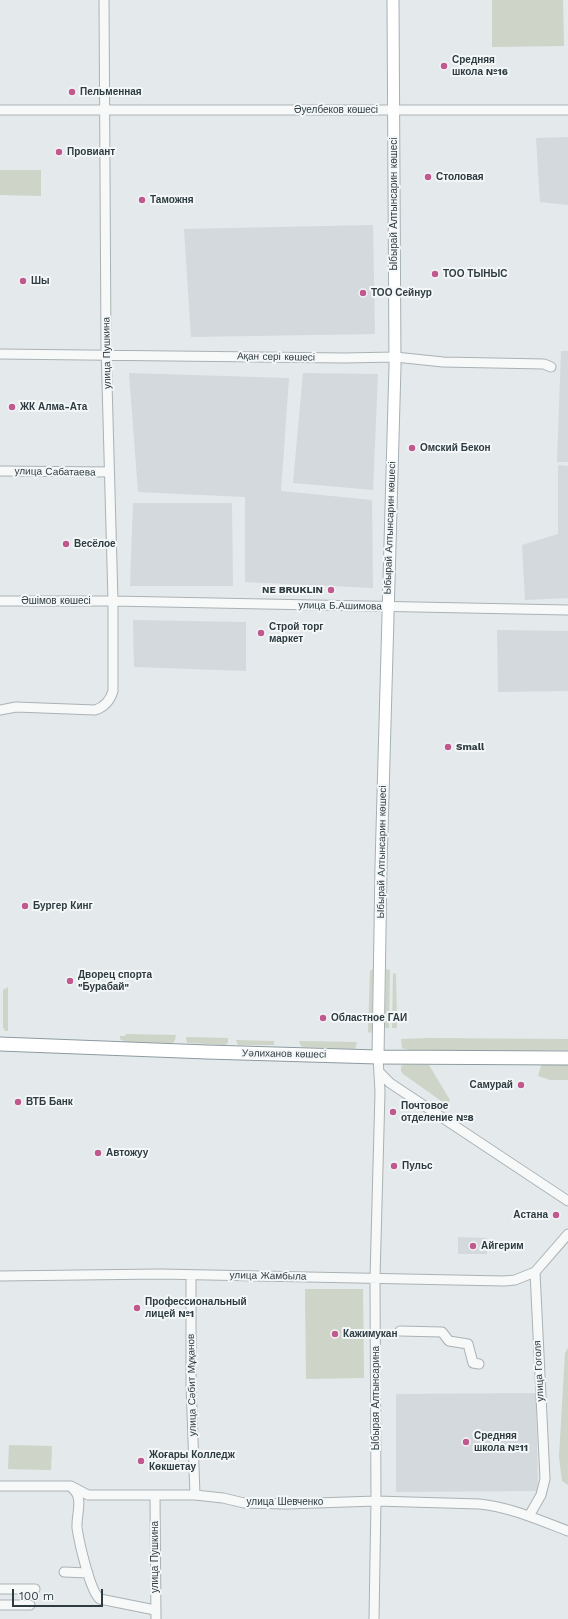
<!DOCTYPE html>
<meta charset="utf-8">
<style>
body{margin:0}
#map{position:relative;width:568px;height:1619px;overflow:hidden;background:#e4e9eb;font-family:"Work Sans",sans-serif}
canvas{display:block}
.scale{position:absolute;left:12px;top:1589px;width:91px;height:18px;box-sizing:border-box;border:2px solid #2e3c41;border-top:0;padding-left:5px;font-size:12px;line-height:14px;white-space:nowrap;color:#2e3c41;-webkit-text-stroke:3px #f4f7f8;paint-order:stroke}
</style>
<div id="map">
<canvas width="568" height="1619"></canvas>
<div class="scale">100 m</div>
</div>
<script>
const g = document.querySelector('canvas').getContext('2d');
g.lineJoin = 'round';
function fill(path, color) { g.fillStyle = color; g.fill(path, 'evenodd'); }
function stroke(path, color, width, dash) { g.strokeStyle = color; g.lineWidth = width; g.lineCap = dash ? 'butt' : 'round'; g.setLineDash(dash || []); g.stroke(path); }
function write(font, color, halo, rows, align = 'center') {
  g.font = font + ' "Work Sans",sans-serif'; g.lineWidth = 4; g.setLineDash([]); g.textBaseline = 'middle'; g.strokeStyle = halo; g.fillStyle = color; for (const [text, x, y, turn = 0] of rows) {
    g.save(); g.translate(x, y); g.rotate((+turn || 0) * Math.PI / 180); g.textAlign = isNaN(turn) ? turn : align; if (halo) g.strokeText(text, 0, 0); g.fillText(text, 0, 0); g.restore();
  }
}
fill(new Path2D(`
 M568,137V205L540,202L536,138Z
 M373,225L375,334L191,337L184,229Z
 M561,351H568V462H557Z
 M129,373L289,378L281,491L372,500L373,588L245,582V497L138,492Z
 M303,373L378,374L373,490L293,483Z
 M558,465L568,466V598L525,600L522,545L558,534Z
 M133,503H232L233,586H130Z
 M133,620L246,622V671L134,667Z
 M497,630L568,631V691L498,692Z
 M458,1237L487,1238V1254H458Z
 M536,1393L538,1491L396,1492V1394Z`), '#d3d9dc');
fill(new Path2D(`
 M492,0H563L564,46L492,47Z
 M0,170H41V196L0,195Z
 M373,969L372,1029L371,1033L368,1032L370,971Z
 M386,969L390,970L389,1028H385Z
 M393,973L396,974L397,1028H392Z
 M8,987V1031H5L3,1027V990Z
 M126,1034L176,1035L175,1040L173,1043L126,1042L120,1039V1036H125Z
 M186,1037L228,1038V1043L225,1045L187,1043Z
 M428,1038L568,1039V1050L451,1051L409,1050L402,1048L401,1039Z
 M236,1040L274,1041V1045H238Z
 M300,1041L357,1042L355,1049L302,1047L299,1042Z
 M544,1064H568V1080H550L538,1076L541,1066Z
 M403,1065H429L450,1100L447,1105L403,1074L401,1071V1066Z
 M305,1289H363L364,1378L306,1379Z
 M568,1348V1485L562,1481L559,1457L565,1353Z
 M9,1445L52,1446L51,1470L8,1469Z`), '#ced4c7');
const minor = new Path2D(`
 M0,110H568
 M0,354L344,358L395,357L443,362L544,364L551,367
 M0,471L109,472
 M0,601H113L568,610
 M0,710L16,707L95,710C105,707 110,701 113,691V601L106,346L104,0
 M379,1072L390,1083L568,1201
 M191,1275V1384L195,1495
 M0,1276L160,1274L504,1281L515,1280L535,1272
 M400,1331L442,1332L449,1341L468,1344L473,1363L479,1364
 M0,1486H71L88,1495H195L223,1498L244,1503L287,1504L376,1501L479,1504C510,1507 539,1520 568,1531
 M73,1489C84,1498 76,1515 77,1528C79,1541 90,1592 100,1599L155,1610
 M155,1496L156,1619
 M529,1516L541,1495L545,1479L535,1272L568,1234
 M64,1572L88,1573
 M0,1589H35
 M0,1605H30
 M374,1619L376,1501L375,1278L380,1092L378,1057`);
const major = new Path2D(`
 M378,1057L381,866L395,366L393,0`);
const highway = new Path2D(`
 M0,1044L207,1052L378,1057L568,1058`);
stroke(minor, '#aab2b5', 11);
stroke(major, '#a5b1b5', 13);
stroke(highway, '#8d9ba0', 15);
stroke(minor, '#f7f9f9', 9);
stroke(major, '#fff', 11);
stroke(highway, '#fff', 13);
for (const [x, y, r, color] of [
 [444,66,4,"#c0598d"],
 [72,92,4,"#c0598d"],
 [59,152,4,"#c0598d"],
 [428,177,4,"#c0598d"],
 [142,200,4,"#c0598d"],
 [435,274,4,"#c0598d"],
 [23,281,4,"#c0598d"],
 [363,293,4,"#c0598d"],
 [12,407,4,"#c0598d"],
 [412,448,4,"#c0598d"],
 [66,544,4,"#c0598d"],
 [331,590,4,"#c0598d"],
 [261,633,4,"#c0598d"],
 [448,747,4,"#c0598d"],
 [25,906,4,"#c0598d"],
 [70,981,4,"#c0598d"],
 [323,1018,4,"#c0598d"],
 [521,1085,4,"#c0598d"],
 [18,1102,4,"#c0598d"],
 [393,1112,4,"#c0598d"],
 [98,1153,4,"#c0598d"],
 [394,1166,4,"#c0598d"],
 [556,1215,4,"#c0598d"],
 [473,1246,4,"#c0598d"],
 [137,1308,4,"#c0598d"],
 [335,1334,4,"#c0598d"],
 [466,1442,4,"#c0598d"],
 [141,1461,4,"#c0598d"]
]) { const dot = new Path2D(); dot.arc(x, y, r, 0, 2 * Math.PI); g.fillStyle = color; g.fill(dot); stroke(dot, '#f4f7f8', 1.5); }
write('bold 10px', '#2e3c41', '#f4f7f8', [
 ["Средняя",452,60],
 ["школа №16",452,72],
 ["Пельменная",80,92],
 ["Провиант",67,152],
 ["Столовая",436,177],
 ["Таможня",150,200],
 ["ТОО ТЫНЫС",443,274],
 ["Шы",31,281],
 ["ТОО Сейнур",371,293],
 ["ЖК Алма-Ата",20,407],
 ["Омский Бекон",420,448],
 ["Весёлое",74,544],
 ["NE BRUKLIN",323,590,"right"],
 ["Строй торг",269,627],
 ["маркет",269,639],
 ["Small",456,747],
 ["Бургер Кинг",33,906],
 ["Дворец спорта",78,975],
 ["\"Бурабай\"",78,987],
 ["Областное ГАИ",331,1018],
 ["Самурай",513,1085,"right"],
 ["ВТБ Банк",26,1102],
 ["Почтовое",401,1106],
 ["отделение №8",401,1118],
 ["Автожуу",106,1153],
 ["Пульс",402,1166],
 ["Астана",548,1215,"right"],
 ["Айгерим",481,1246],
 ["Профессиональный",145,1302],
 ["лицей №1",145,1314],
 ["Кажимукан",343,1334],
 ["Средняя",474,1436],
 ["школа №11",474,1448],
 ["Жоғары Колледж",149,1455],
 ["Көкшетау",149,1467]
], 'left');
write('10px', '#2e3c41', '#f4f7f8', [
 ["Әуелбеков көшесі",336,110],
 ["Ыбырай Алтынсарин көшесі",394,204,-90],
 ["улица Пушкина",107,353,-91],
 ["Ақан сері көшесі",276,357,1],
 ["улица Сабатаева",55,472,1],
 ["Ыбырай Алтынсарин көшесі",390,528,-88],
 ["Әшімов көшесі",56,601],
 ["улица Б.Ашимова",340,606,1],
 ["Ыбырай Алтынсарин көшесі",382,852,-89],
 ["Уәлиханов көшесі",284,1054,1],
 ["улица Жамбыла",268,1276,1],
 ["улица Гоголя",539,1371,-93],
 ["улица Сәбит Мұқанов",192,1385,-91],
 ["Ыбырая Алтынсарина",376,1398,-90],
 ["улица Шевченко",285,1502],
 ["улица Пушкина",155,1557,-90]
]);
</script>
